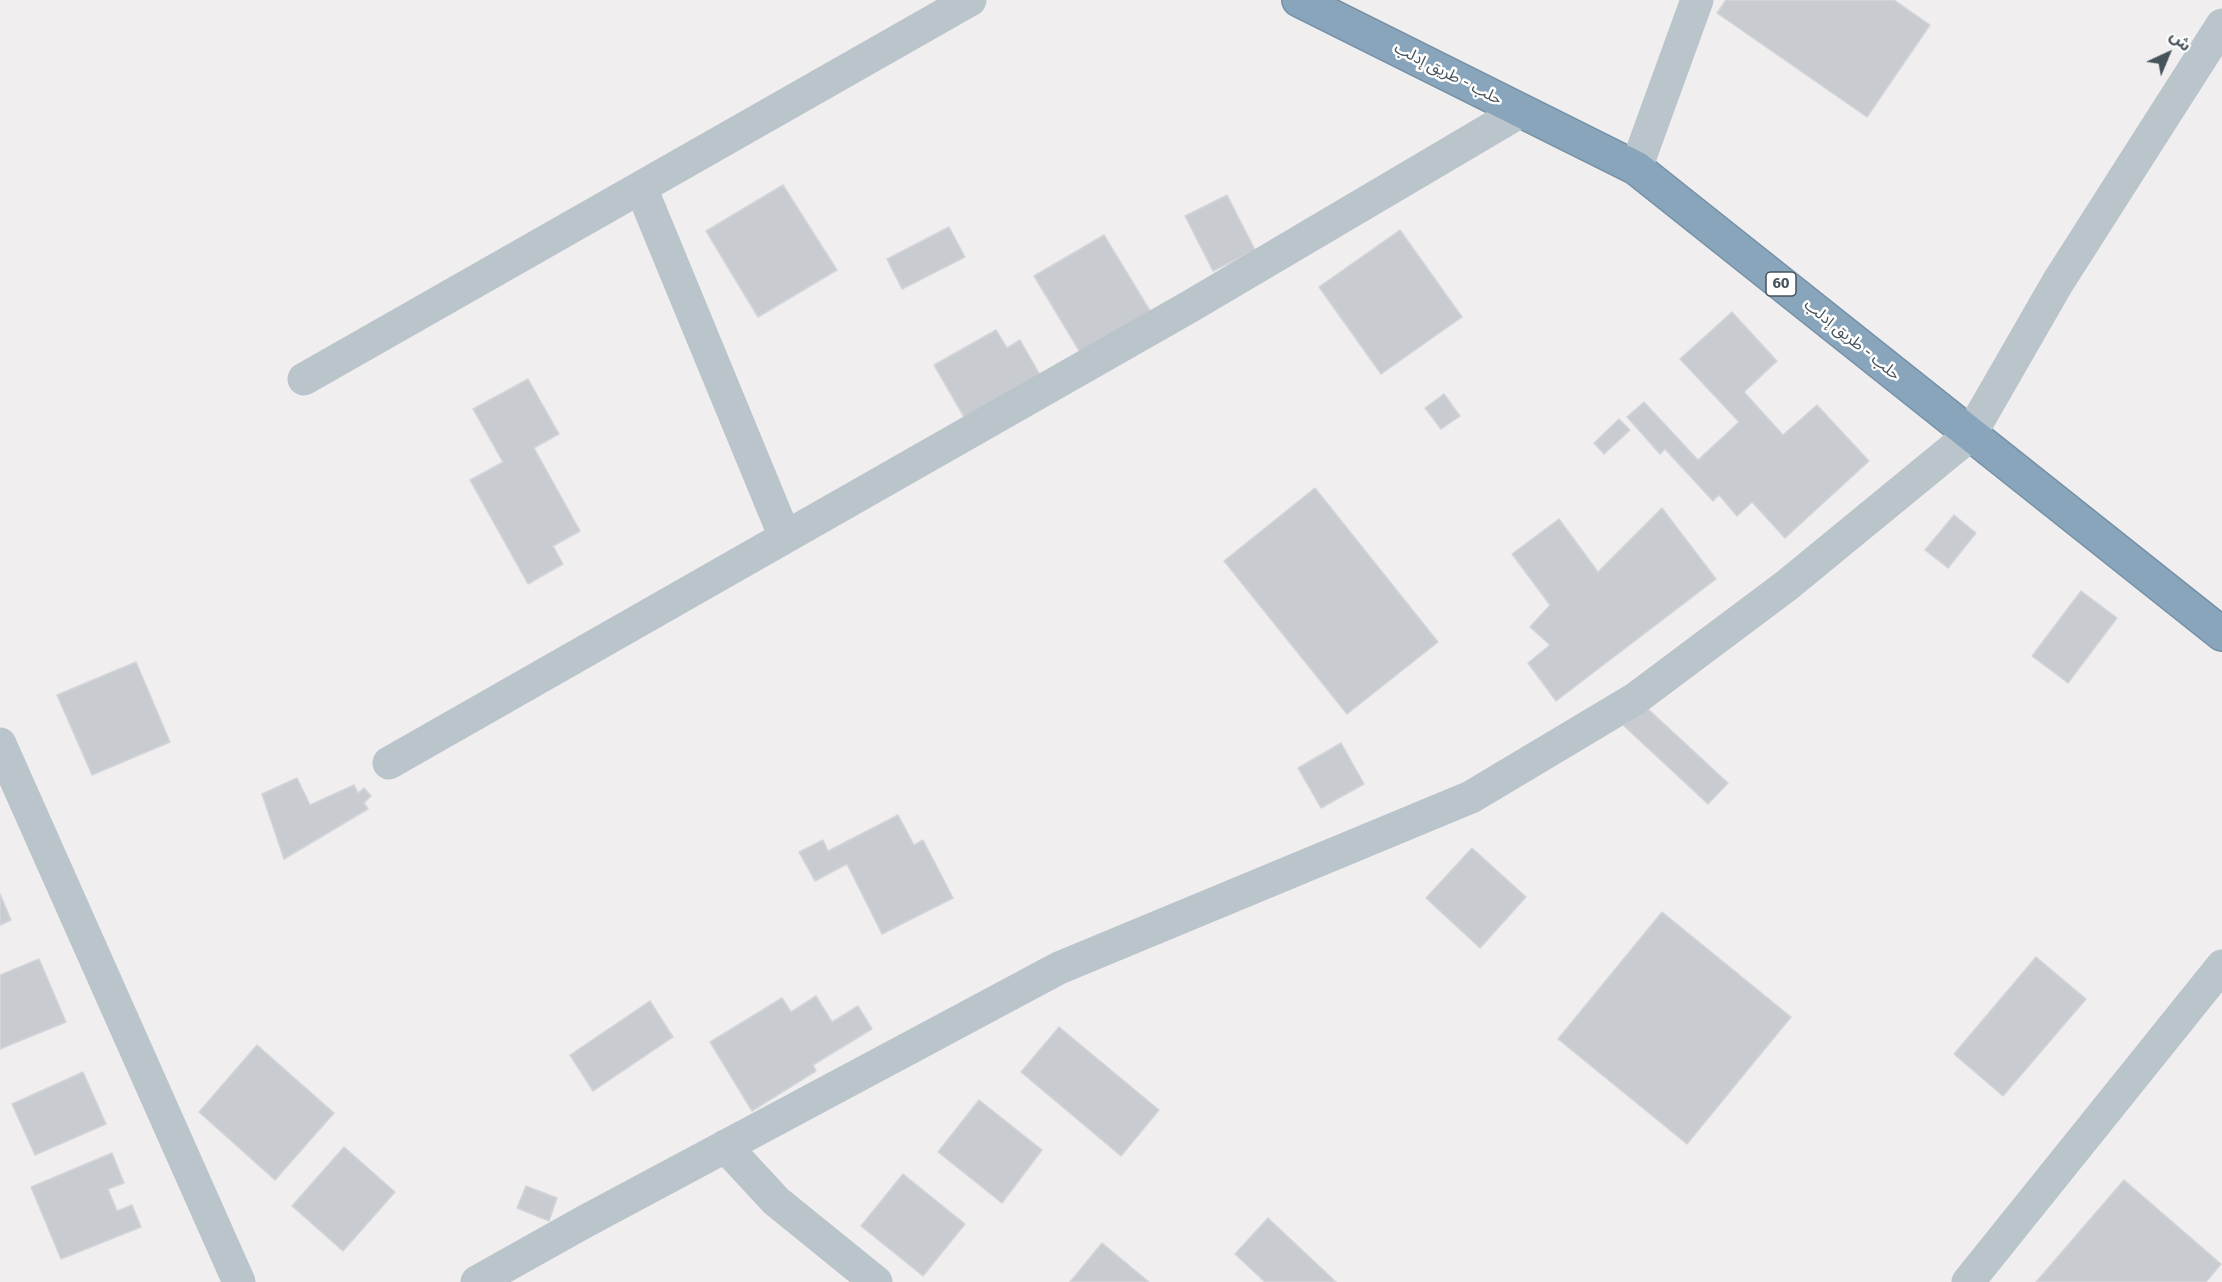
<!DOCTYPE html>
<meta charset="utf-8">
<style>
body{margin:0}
#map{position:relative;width:2222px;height:1282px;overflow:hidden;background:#f1eeef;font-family:"Fira Sans","Noto Sans Arabic",sans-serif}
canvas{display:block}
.north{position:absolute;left:2138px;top:24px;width:60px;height:60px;-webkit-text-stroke:4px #fff;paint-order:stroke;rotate:44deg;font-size:16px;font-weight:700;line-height:24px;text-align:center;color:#47535b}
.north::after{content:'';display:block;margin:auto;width:21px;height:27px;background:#47535b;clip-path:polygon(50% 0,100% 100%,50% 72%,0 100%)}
</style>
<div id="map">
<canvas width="2222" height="1282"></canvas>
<div class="north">ش</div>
</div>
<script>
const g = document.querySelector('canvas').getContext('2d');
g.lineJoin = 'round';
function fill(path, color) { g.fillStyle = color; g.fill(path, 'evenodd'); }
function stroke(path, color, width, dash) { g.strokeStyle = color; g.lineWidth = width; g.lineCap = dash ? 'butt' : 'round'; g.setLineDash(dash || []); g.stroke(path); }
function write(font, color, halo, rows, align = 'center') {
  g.font = font + ' "Fira Sans","Noto Sans Arabic",sans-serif'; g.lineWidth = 5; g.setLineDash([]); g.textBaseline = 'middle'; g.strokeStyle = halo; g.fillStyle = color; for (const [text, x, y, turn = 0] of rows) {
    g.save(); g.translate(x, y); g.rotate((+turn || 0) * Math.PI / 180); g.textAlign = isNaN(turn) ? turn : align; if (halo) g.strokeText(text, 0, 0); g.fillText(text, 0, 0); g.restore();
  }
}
const building = new Path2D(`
 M1726,0H1894L1930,25L1867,117L1717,13Z
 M783,185L837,270L758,317L706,231Z
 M1227,195L1255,250L1213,271L1185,216Z
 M949,227L965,257L902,289L887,259Z
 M1400,230L1462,317L1381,374L1319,287Z
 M1104,235L1152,314L1083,357L1034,276Z
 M1732,312L1777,361L1744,392L1783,435L1817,405L1869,461L1785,538L1752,502L1737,516L1719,495L1713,501L1665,449L1660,454L1627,417L1644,402L1698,460L1739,422L1680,359Z
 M996,330L1007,348L1020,340L1040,375L967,422L934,365Z
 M528,379L559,434L534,448L580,531L553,546L563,564L528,584L470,480L503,462L473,409Z
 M1444,394L1460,416L1441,429L1425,408Z
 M1619,419L1630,430L1604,454L1594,443Z
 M1315,488L1438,642L1347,714L1224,561Z
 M1662,508L1716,579L1556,701L1528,663L1550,645L1530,627L1550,605L1512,554L1559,519L1598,572Z
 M1954,515L1976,533L1948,568L1925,550Z
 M2081,591L2117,618L2068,683L2032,656Z
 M136,662L170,742L92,775L57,695Z
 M1648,709L1728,783L1708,804L1623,725Z
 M1341,743L1364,784L1321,808L1298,768Z
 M297,778L310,805L354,785L358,793L364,788L371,796L364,803L368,809L284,859L262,794Z
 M898,815L914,845L923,840L953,898L882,934L847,864L815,881L799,852L823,840L828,851Z
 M1472,848L1526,897L1480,948L1426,898Z
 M0,894L11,920L0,925Z
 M1662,912L1791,1017L1687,1144L1558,1039Z
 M2036,957L2086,999L2003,1096L1954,1054Z
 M39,959L66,1022L0,1049V975Z
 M816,996L832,1022L858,1006L872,1029L813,1065L816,1071L752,1111L710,1042L782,998L791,1012Z
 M650,1001L673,1037L593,1091L570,1055Z
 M1059,1027L1159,1110L1121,1156L1021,1072Z
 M257,1045L334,1113L275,1180L199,1112Z
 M83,1072L106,1124L35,1155L12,1104Z
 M979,1100L1042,1150L1002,1203L938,1152Z
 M344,1147L395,1192L343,1251L292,1206Z
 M112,1153L124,1183L108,1189L117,1211L132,1205L141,1227L61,1259L31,1187Z
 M903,1174L965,1224L923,1276L861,1226Z
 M2124,1180L2221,1264L2206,1282H2036Z
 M526,1186L557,1198L549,1221L517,1208Z
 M1268,1218L1336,1282H1265L1235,1254Z
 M1102,1243L1149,1282H1070Z`);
fill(building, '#c8ccd1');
stroke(building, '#d3d5da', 1.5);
const highway = new Path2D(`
 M1299,0L1636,168L2222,634`);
stroke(highway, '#7390a7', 36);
stroke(new Path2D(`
 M1636,168L1697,0
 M641,188L785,537
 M304,379L970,0
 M0,744L239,1282
 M389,763L1189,307L1521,111
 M725,1146L776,1201L876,1282
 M477,1282L584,1222L1059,968L1471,797L1635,699L1786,586L1970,435L2058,282L2222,25
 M1968,1282L2222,966`), '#bac4cb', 33);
stroke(highway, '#88a5bb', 33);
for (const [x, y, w] of [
 [1781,284,30]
]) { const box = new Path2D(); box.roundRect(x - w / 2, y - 12, w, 24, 4.5); g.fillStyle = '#fff'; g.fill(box); stroke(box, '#47535b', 1.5); }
write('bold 15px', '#47535b', null, [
 ["60",1781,284]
]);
write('16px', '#47535b', '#fff', [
 ["حلب - طريق إدلب",1448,74,27],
 ["حلب - طريق إدلب",1852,340,39]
]);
</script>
